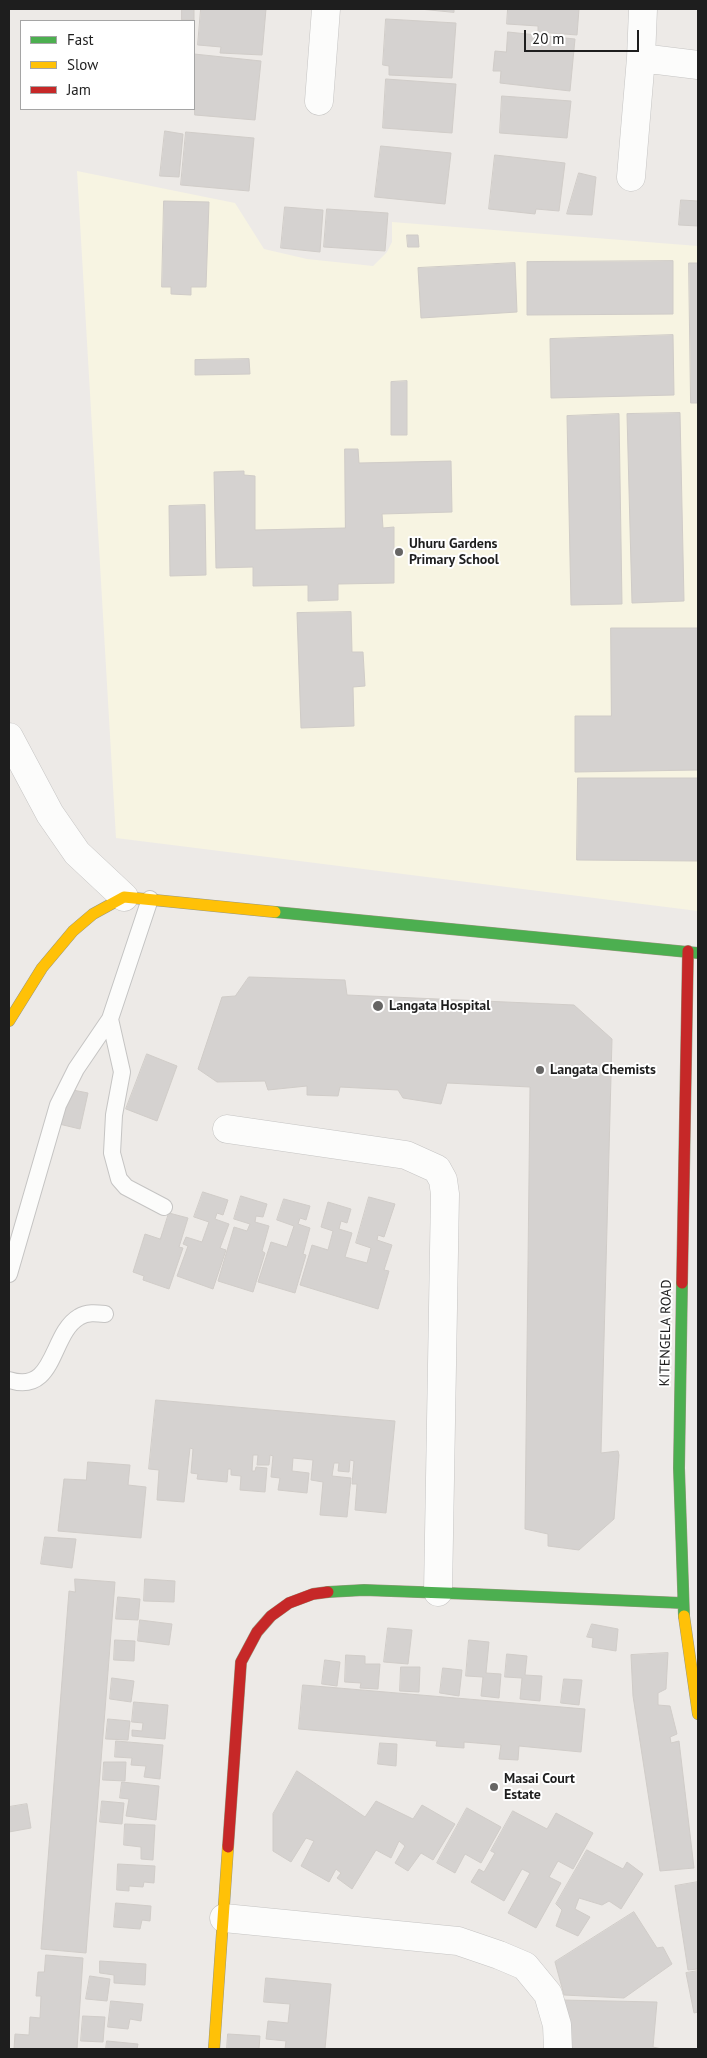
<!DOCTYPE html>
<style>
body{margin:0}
#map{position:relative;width:707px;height:2058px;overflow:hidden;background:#edeae7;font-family:"PT Sans",sans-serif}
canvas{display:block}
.frame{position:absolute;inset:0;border:10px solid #1e1e1e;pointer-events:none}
.legend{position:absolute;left:20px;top:20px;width:175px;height:90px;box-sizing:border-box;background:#fff;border:1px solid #a5a5a5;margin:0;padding:6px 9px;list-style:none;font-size:15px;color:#1e1e1e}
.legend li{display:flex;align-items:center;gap:10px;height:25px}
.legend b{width:25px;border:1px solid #a5a5a5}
.scale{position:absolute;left:524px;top:30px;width:115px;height:22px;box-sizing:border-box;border:2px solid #1e1e1e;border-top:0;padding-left:6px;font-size:15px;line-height:18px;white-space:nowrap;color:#1e1e1e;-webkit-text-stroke:4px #fff;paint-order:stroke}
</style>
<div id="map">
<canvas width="707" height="2058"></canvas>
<div class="frame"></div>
<ul class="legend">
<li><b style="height:6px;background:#4caf50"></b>Fast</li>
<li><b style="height:6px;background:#ffc107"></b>Slow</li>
<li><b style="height:6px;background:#c62828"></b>Jam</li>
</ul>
<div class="scale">20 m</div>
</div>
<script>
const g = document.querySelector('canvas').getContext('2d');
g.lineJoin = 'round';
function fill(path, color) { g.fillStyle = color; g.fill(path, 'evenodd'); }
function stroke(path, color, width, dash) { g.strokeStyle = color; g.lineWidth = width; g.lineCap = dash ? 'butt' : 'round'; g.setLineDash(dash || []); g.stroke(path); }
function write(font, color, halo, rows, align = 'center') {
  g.font = font + ' "PT Sans",sans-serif'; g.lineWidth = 4; g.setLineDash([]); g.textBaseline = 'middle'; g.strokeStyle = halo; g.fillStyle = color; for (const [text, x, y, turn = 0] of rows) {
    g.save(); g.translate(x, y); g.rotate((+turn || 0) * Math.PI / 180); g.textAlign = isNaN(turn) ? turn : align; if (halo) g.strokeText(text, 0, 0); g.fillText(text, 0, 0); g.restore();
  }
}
fill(new Path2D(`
 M77,171L235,203L264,249L307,259L373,266L387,252L392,242V222L698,246V911L116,838Z`), '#f7f4e2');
const building = new Path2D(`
 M182,9H194V20H182Z
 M201,9H266L262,55L220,53L221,47L198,45Z
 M420,9H454V12Z
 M508,9H579L577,35L538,32V26L507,24Z
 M386,19L456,23L452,78L389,75V66L383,65Z
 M508,32L575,39L570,91L500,83L501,71H493L495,51L506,52Z
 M194,54L261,61L255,120L195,115Z
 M386,79L456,84L452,133L383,128Z
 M502,96L571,101L567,138L500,133Z
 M165,131L183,134L179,177L160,176Z
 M186,132L254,138L249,191L181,185Z
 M381,146L451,153L445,204L375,197Z
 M495,155L565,163L559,211L536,209L535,214L489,209Z
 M579,173L596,177L592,215L567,214Z
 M681,200L698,201V226L679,225Z
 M164,201L209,202L206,287H191V295L171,294V287H162Z
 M285,207L323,210L320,252L281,248Z
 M327,209L388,213L385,251L324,247Z
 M407,235H418L419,247H408Z
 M673,261V314L527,315V262Z
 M515,263L517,312L421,318L418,268Z
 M689,263H698V403H691Z
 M673,335L674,395L551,398L550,339Z
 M249,359L250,374L195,375V360Z
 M407,381V435H391V382Z
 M680,413L684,601L632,603L627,414Z
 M619,414L622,604L571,605L567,416Z
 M345,449H358L359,463L451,461L452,512L382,514L383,528L394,527V583L338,584V600L308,601V585L253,586V567L216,568L214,472L244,471V475L255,476V530L345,528Z
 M205,505L206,575L170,576L169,506Z
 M351,612L352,652H363L365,686L353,687L354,726L301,728L297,613Z
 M611,628H698V770L575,772V716H611Z
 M578,778H698V861L577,860Z
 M249,977L345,980L347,995L574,1005L612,1039L601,1453L618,1451L619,1455L614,1519L579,1550L548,1546V1534L525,1529L530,1087L447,1083L441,1104L403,1098L398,1090L340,1087L338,1096L307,1095V1086L268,1090L265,1081L217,1082L198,1069L222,997L235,996Z
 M147,1054L177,1066L157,1121L126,1109Z
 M68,1089L88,1093L80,1129L59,1124Z
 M203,1192L228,1200L223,1215L217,1213L215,1219L229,1224L220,1248L226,1250L213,1289L177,1276L188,1246L183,1244L186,1237L202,1242L209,1222L194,1217Z
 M241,1196L267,1204L263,1217L256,1216L255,1222L269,1226L262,1251L265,1253L253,1292L218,1281L234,1227L247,1231L250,1224L234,1219Z
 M369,1197L395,1204L384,1237L378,1235L377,1240L392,1245L384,1270L389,1271L378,1309L300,1285L312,1245L328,1250L333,1231L321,1227L328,1202L351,1209L347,1223L341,1221L339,1229L352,1233L345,1257L367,1263L371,1248L356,1243Z
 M284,1199L310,1206L306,1220L300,1218L298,1224L310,1228L303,1254L306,1255L295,1293L258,1282L271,1242L287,1247L294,1226L277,1220Z
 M169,1213L188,1218L179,1247L183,1248L169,1289L143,1280L144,1276L133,1272L145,1234L160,1239Z
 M156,1400L395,1421L386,1513L355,1510L357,1484H352L354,1461L350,1460L349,1472L338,1471L339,1463H334L332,1476L351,1478L347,1517L320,1515L323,1482L311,1480L313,1460L293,1458L292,1471L309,1473L307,1493L278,1490L280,1478L271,1477L273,1456L270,1455L269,1465H257L258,1455H253L252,1471H255L256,1467L267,1468L265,1492L240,1490L241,1476L231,1475V1469H228L227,1482L197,1479L198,1474L191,1473L193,1449L190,1448L184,1502L157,1500L159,1470L149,1469Z
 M88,1462L130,1465L128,1485L146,1487L141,1538L58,1531L64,1479L86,1480Z
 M45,1537L76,1539L72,1568L41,1564Z
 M75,1579L115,1582L86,1953L41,1949L69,1591L75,1592Z
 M145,1579L175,1581L174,1602L144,1601Z
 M118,1597L140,1599L138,1620L116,1619Z
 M140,1620L172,1624L169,1645L138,1641Z
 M592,1624L618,1629L616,1651L592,1647L593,1638L587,1637Z
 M388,1628L412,1630L408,1664L384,1662Z
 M115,1640L135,1641L134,1661L114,1660Z
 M469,1640L489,1642L486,1673L501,1674L499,1698L481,1696L483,1677L466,1676Z
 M668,1653L666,1689L658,1693V1705L670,1706L677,1734L670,1737L671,1743L679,1741L694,1868L660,1871L633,1696L631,1655Z
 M507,1654L527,1656L525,1675L542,1676L540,1701L520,1699L522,1678L505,1677Z
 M346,1655L365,1656V1664H380L378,1689L360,1688L361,1683L345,1682Z
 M325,1660L340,1662L337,1686L322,1684Z
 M401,1667H420L419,1692L400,1691Z
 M443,1668L462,1670L459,1696L440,1693Z
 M112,1678L134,1681L131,1702L110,1699Z
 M564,1679L582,1680L579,1705L561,1703Z
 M303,1685L585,1709L581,1752L519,1746L518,1760L499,1759L501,1745L464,1742V1748L436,1746L437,1741L299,1729Z
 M134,1702L168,1705L165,1739L132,1736V1730L142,1731L143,1723L132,1722Z
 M108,1719L130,1721L128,1740L106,1739Z
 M116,1741L163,1745L160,1779L144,1777L146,1766L131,1765L132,1758L115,1757Z
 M380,1743L397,1744L396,1766L378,1764Z
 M104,1762H126L125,1781L103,1780Z
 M297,1771L365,1817L376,1801L413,1819L422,1805L455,1824L433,1860L421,1853L408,1871L395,1863L405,1846L399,1841L391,1858L376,1850L352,1889L337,1878L341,1873L336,1869L329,1882L301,1866L314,1841L306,1838L291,1862L273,1851V1814Z
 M122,1782L159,1786L156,1820L126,1816L129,1799L120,1798Z
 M102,1801L124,1803L122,1824L100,1822Z
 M27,1804L31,1828L9,1832V1807Z
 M467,1808L501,1827L481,1863L465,1854L455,1873L437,1863Z
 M513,1811L547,1829L556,1813L593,1833L573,1869L558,1861L549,1877L561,1883L536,1928L508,1913L530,1873L522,1869L504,1901L471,1882L479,1869L484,1872L495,1853L491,1851Z
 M125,1824L155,1825L153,1860L141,1859V1847L124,1845Z
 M587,1850L623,1869L627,1862L643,1874L621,1909L609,1901L602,1905L579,1898L575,1909L590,1917L578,1936L556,1926L562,1910L556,1904Z
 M118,1864L155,1866L154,1883L144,1882L143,1887L129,1886V1891L117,1890Z
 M698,1882V1969L688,1970L675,1886Z
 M116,1903L151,1906L150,1921L142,1920L140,1929L114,1927Z
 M634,1912L657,1948L663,1947L672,1964L624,1998L564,1995L555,1962Z
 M46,1955L83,1958L77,2049H14L15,2034L29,2035L30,2017L40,2018L41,1996H36L38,1972H44Z
 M100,1961L146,1964L145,1985L114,1983V1975L100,1973Z
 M698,1971V2012L694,2013L686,1973Z
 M90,1976L110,1979L107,2001L86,1999Z
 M266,1978L331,1984L325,2049H285L286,2041L266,2039L268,2021L288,2023L290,2004L264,2002Z
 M561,2000L657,2002L653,2047L662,2049H568Z
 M111,2001L143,2004L141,2021L130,2019L128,2029L108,2027Z
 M83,2016L105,2017L103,2042L81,2041Z
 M228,2034L260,2036L259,2049H227Z
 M107,2041L138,2044L137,2049H106Z`);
fill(building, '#d5d2d0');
stroke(building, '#d0ccc8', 1);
const lane = new Path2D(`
 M150,899L110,1019L122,1072L114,1115L112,1153L119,1179L126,1187L164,1207
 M9,1274L58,1105L76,1069L110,1019
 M9,1380C56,1395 50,1334 79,1317C87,1312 96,1313 105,1314`);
const street = new Path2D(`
 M641,58L698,65
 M319,101L326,9
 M631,177L641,58L643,9
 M9,737L50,814L77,853L124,897
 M227,1129L406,1155L437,1169L443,1180L445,1194L438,1592
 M224,1918L458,1941L499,1955L525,1966L548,1994L557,2025L558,2049`);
const fast = new Path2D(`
 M275,912L698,953
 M682,1283L679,1468L684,1616
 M328,1592L364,1590L472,1594L682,1603`);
const slow = new Path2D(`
 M9,1021L42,968L73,931L93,914L124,897L275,912
 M684,1616L698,1714
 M214,2049L228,1847`);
const jam = new Path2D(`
 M682,1283L688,951
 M228,1847L241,1662L257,1632L271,1616L289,1603L313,1594L328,1592`);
stroke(lane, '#c5c4c3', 18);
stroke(street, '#c5c4c3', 29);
stroke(fast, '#98977e', 12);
stroke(slow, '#98977e', 12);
stroke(jam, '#98977e', 12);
stroke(lane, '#fcfcfb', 16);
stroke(street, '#fcfcfb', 28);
stroke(fast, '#4caf50', 11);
stroke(slow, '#ffc107', 11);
stroke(jam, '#c62828', 11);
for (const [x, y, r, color] of [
 [399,552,5,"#666564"],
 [378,1006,6,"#666564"],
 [540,1070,5,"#666564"],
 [494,1787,5,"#666564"]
]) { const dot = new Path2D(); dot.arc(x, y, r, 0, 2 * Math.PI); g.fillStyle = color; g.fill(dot); stroke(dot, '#fff', 2); }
write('bold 14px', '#1e1e1e', '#fff', [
 ["Uhuru Gardens",409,544],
 ["Primary School",409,560],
 ["Langata Hospital",389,1006],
 ["Langata Chemists",550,1070],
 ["Masai Court",504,1779],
 ["Estate",504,1795]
], 'left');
write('14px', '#1e1e1e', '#fff', [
 ["KITENGELA ROAD",666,1333,-89]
]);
</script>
